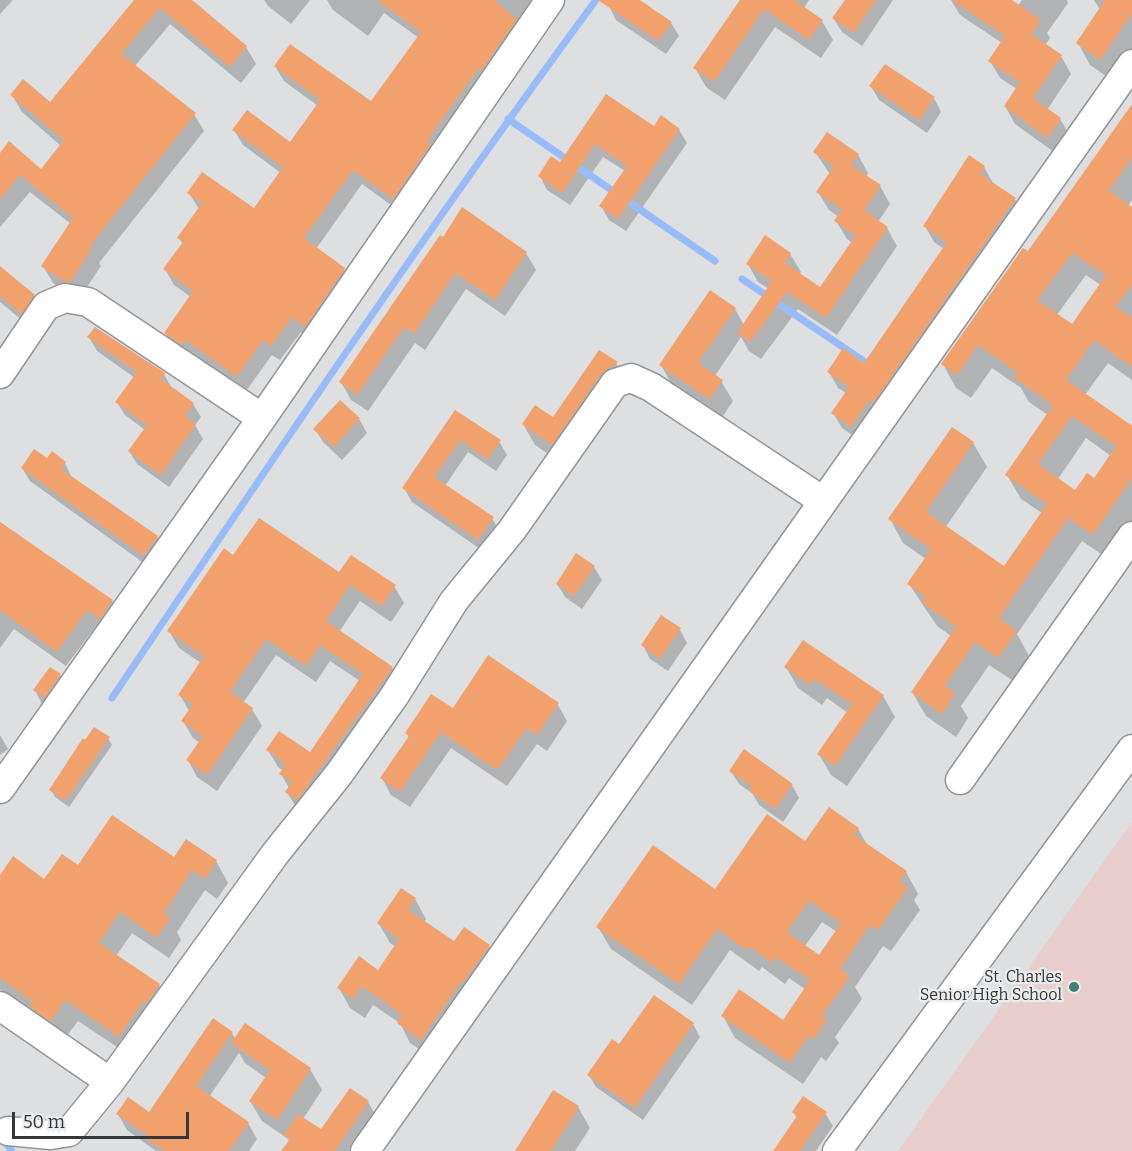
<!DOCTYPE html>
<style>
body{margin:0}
#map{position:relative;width:1132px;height:1151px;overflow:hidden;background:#dddfe1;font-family:Bitter,serif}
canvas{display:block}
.scale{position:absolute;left:12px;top:1112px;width:177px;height:27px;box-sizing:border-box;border:3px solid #353637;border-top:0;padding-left:8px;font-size:18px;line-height:21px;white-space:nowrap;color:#353637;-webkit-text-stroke:4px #eaedef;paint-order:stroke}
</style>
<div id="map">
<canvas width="1132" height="1151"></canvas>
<div class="scale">50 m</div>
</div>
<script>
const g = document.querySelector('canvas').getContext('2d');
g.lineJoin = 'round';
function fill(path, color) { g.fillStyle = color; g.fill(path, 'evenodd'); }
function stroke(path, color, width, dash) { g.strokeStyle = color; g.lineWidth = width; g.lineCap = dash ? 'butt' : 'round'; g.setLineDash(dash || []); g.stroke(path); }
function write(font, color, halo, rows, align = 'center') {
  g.font = font + ' Bitter,serif'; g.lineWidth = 4.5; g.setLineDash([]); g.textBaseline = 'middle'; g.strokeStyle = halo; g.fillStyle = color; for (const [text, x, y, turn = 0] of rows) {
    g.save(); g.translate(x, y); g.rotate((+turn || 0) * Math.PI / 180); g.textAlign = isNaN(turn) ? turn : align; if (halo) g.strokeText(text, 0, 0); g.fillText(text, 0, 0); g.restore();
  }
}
fill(new Path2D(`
 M1132,822V1151H898Z`), '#e9cece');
fill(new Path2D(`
 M0,0H13L0,14Z
 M136,0H189L246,47L256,64L241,83L170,24L134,67L194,114L204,131L99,263L101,266L79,299H76L53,283L43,266L71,224L30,192L0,227V155L42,171L61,146L22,112L12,95L50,104Z
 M264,0H310L291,24L268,6Z
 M327,0H541L402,213L362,184L316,249L344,269L353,285L314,341L301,332L280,360L272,355L246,391L195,355L192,360L174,348L165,333L191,297L174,285L165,269L183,245L179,238L199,209L189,193L254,210L281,173L243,145L234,130L291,144L318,106L284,81L275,66L372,103L419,38L384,13L368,36L333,10Z
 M613,0H638L671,23L679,36L666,54L616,20L609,6Z
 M741,0H809L804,8L822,21L833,40L821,58L775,27L725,100L706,87L695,68Z
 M846,0H893L862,46L842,32L834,19Z
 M951,0H1009L1018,6L1022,0H1067L1068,3L1047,33L1050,38L1045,46L1061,56L1071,74L1047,110L1060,119L1070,136L1058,155L1015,124L1005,106L1017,89L1000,78L990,61L1002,43L960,15Z
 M1094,0H1132V53L1113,81L1090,65L1078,43L1100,10Z
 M871,86L934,98L941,112L927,133L879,100Z
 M607,96L654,128L679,130L687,143L626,231L609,220L601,206L625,171L603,157L570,205L547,190L540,176L561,164Z
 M1132,106V200L1128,206L1132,208V380L1108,363L1085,395L1132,427V521L1107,558L1082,541L1017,634L1029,656L1012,680L989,665L961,706L968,718L956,737L926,716L912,692L951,636L937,626L909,584L926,559L903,543L890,519L973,443L987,467L945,528L1004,568L1042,513L1021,499L1007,475L1048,415L1029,402L1021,388L992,368L971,398L956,388L943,364L1028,253ZM1086,275L1101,285L1072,327L1056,316ZM1086,438L1111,456L1095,480L1076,492L1058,479Z
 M815,152L858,155L868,173L866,177L880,186L890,204L878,222L887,228L897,246L837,335L798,309L761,359L749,351L741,337L715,376L721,381L733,401L721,419L672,385L661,365L735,309L744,325L769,289L758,282L748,264L790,254L801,272L799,274L821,289L852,243L847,239L836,221L839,217L829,210L818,192L830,174Z
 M969,157L984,167L993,183L1015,200L1024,215L861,441L842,428L833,413L846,393L838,388L829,372L865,365L944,249L934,242L925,226Z
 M440,237L526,253L536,270L505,316L466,289L425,350L415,343L368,411L351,400L341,382Z
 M0,268L34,296L41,309L29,326L0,302Z
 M89,337L164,374L172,388L193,404L201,417L195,425L203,439L169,487L137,464L129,451L145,430L125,415L117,402L135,378L97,351Z
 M599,352L616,363L628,383L564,464L535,445L523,424L554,420Z
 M340,402L359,419L367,433L342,460L323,442L315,429Z
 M456,412L499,441L507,455L496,471L468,452L445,486L492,518L500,532L486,553L412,502L404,488Z
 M47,460L65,463L72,478L157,537L165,551L152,569L30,481L22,468Z
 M0,522L112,601L121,617L109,634L97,625L66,666L14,629L0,648Z
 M234,557L339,574L394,586L404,603L391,622L360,601L339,632L392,668L401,685L297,809L287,792L289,788L281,774L283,771L278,767L268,750L311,754L360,681L330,661L316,682L276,655L243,703L252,709L262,726L217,791L197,777L188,760L200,743L193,738L183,721L189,711L180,695L201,663L179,648L169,631Z
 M594,567L602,580L582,609L565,597L557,584Z
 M680,630L687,643L668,671L650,659L643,645Z
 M786,667L883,696L895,717L847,786L831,775L819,754L848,713L827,698L822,705L798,688Z
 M60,675L67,689L52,711L42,704L35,690Z
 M558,705L567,721L547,751L537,744L507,786L451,748L410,807L391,795L382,778L409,738L407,733L453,710Z
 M0,735L8,749L0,755Z
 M108,738L112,745L69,807L55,797L51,790L86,742Z
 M731,771L792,785L799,798L783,822L759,805L752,793L739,784Z
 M858,829L868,846L906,872L918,894L914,900L920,910L891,951L883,946L855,987L862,999L835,1037L839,1043L826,1061L821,1057L803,1084L735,1038L723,1016L783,1022L805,989L789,978L785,984L762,967L759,971L730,950L692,1005L611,949L598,927L716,891L806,843ZM822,922L837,932L820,957L805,946Z
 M175,859L216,861L228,883L217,899L205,890L177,932L181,940L169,958L132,933L116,956L159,985L171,1006L132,1057L78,1021L63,1041L37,1017L0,989V877L45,881L78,867Z
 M415,899L426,919L424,922L455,943L489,946L500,966L433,1058L410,1043L400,1023L373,1005L365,1018L350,1008L339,988L379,972L396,947L390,943L379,924Z
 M693,1024L700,1037L643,1120L596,1087L589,1075Z
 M245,1025L310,1069L322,1090L303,1119L321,1132L368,1102L376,1116L352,1151H283L289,1142L288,1139L262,1121L250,1101L266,1078L245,1063L239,1053L209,1097L248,1123L257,1139L249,1151H156L127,1130L118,1114H150L232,1033L235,1039Z
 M578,1107L590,1128L575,1151H516Z
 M793,1112L825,1113L833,1126L816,1151H777L797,1118Z`), '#0003');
stroke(new Path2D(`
 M508,119L715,261
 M742,279L871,366
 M112,698C270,463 428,228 596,0
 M2,1139L12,1151`), '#98bcf9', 7);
fill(new Path2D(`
 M134,0H192L247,46L230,67L160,8L121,54L196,113L90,246L92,248L70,282H65L41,266L73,218L20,175L0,199V153L9,141L41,169L64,140L10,95L23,79L50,102Z
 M377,0H494L517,19L481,71L478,69L447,112L427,141L431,144L393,199L353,170L304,238L345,268L305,327L292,317L271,346L263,340L237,377L186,340L183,345L164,333L193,291L163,269L183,242L177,238L202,203L187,193L202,172L254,208L283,167L232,130L247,110L290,142L320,100L274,66L290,44L371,101L421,32Z
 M598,0H640L672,22L658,41Z
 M740,0H794L823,20L809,40L764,9L714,82L693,68Z
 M845,0H876L854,33L832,18Z
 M952,0H1012L1041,20L1031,34L1062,55L1033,98L1061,118L1047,138L1004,106L1020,82L988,61L1005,36Z
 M1105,0H1132V13L1100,60L1076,43Z
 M885,64L935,97L919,120L869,86Z
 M606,94L654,126L661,115L680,129L618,219L599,206L627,166L595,144L562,193L538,176L551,156L560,162Z
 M1132,104V157L1109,191L1132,207V284L1116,307L1132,318V367L1094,340L1066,380L1131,425L1132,423V478L1093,535L1068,518L999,618L1017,631L998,658L975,642L945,686L955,693L942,714L911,692L956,627L922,602L925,596L907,584L931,549L888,519L952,427L974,442L926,512L1004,566L1047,504L1005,475L1053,405L1014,378L1018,373L978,345L957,375L941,364L1023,248L1028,251ZM1072,253L1106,275L1072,324L1037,300ZM1072,416L1116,446L1094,478L1087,473L1075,490L1038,464Z
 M827,132L859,154L851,165L881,185L864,210L888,227L826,318L787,292L750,342L737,333L772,281L746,264L765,235L791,253L785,263L820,287L856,235L834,221L842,209L816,192L834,166L813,152Z
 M969,155L985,166L980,174L1016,198L873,403L869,400L851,427L831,413L849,387L827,372L843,348L864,363L947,242L923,226Z
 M462,207L527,252L495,300L455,273L414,334L404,327L357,395L339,382L440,235L443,237Z
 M0,266L35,295L21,314L0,296Z
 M710,290L736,308L698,363L723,380L709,399L659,365Z
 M95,327L165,373L161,379L194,403L185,416L196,424L161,475L128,451L147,425L115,402L137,372L87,337Z
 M599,350L618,362L601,374L552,445L522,424L535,405L553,417Z
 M340,400L360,418L334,447L313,429Z
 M455,410L501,440L488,459L460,440L434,477L494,517L478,540L402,488Z
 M34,449L47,458L52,451L66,462L61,469L158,536L144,556L21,468Z
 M259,518L339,572L351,555L396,585L382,606L350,585L326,621L393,667L297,800L285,792L292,782L279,774L286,764L266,750L279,731L310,752L363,674L320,645L306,666L266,639L230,692L253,708L207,775L186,760L203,736L181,721L193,704L178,695L204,656L167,631L224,548L233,555Z
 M0,522L113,600L100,619L87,610L57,652L0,610Z
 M576,553L595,566L574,596L556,584Z
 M661,615L681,628L660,659L641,645Z
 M803,640L884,695L835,766L817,754L852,704L815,679L810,685L784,667Z
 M488,655L559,703L537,735L527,728L497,770L441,732L400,792L380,778L409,736L405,733L431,694L453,708Z
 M50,667L61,674L44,698L33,690Z
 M94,727L110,737L65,801L49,790L83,738L85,740Z
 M744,749L793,784L775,809L749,791L752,786L729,771Z
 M829,807L859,828L854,835L907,871L900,881L908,887L878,930L870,925L840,969L850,976L822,1016L827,1020L813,1040L808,1036L790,1063L721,1016L739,989L783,1020L810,980L776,957L772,963L749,946L746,950L717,929L679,984L596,927L653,845L715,889L767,814L805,841ZM809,901L841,923L819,955L787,932Z
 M112,815L174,857L186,839L217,860L205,879L192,870L164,913L170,918L157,938L120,912L99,943L160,984L147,1003L143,1001L119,1037L65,1000L51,1021L30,1007L33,1002L0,978V875L13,856L44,879L62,854L78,865Z
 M401,888L416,898L408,910L454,941L464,927L490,945L462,984L460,983L421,1040L397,1023L403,1015L362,986L353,999L337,988L359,956L378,970L399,939L377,923Z
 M654,995L694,1023L635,1108L587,1075L612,1039L619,1044Z
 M213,1018L233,1032L196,1086L249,1122L229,1151H165L148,1140L150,1137L116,1114L128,1097L149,1112Z
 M245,1023L311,1068L277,1120L249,1101L270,1070L231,1043Z
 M350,1088L369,1101L335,1151H281L290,1139L284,1135L298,1114L321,1129Z
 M553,1090L579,1106L551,1151H515Z
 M803,1096L827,1112L800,1151H773L797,1116L792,1112Z`), '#f3a16c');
const minor = new Path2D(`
 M0,374L46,306L65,298L88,302L262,418
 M960,780L1132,536
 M0,789L262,418L550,0
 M0,1006L110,1082L275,854L339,774L395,695L454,601L512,530L615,383L631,378L651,387L823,501
 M8,1131L51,1135L69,1132L110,1082
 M365,1151L1132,64
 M837,1151L1132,749`);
stroke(minor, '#939597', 31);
stroke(minor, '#fff', 28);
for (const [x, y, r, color] of [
 [1074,987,6,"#418170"]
]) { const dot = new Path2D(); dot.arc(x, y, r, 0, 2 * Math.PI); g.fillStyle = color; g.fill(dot); stroke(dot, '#eaedef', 2); }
write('16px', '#353637', '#eaedef', [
 ["St. Charles",1062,978],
 ["Senior High School",1062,996]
], 'right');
</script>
